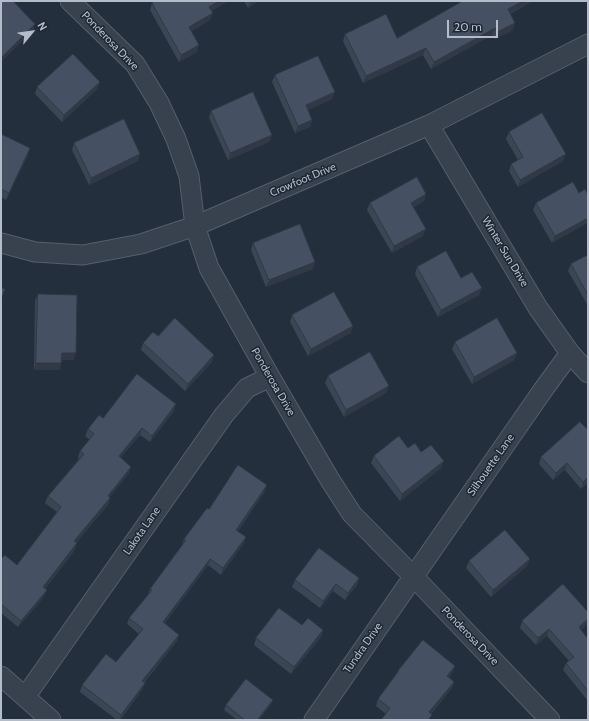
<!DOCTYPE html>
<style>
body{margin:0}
#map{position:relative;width:589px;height:721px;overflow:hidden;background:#242f3e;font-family:Cabin,sans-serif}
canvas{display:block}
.frame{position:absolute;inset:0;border:2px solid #b4bcc9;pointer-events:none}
.north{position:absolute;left:12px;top:12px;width:40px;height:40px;-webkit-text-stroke:3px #1d2633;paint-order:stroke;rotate:61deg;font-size:11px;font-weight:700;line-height:16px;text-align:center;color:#b4bcc9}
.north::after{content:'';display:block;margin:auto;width:14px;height:18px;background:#b4bcc9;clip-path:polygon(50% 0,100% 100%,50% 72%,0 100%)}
.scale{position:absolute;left:447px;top:20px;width:51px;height:18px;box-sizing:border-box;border:2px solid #b4bcc9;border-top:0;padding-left:5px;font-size:12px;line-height:14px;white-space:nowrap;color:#b4bcc9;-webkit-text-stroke:3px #1d2633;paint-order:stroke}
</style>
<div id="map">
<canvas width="589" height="721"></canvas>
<div class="frame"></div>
<div class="north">N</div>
<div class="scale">20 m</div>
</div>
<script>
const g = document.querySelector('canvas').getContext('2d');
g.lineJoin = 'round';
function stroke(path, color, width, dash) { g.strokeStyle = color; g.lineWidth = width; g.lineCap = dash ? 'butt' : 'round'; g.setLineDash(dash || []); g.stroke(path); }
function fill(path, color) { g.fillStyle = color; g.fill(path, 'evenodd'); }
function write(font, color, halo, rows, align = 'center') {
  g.font = font + ' Cabin,sans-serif'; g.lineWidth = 3; g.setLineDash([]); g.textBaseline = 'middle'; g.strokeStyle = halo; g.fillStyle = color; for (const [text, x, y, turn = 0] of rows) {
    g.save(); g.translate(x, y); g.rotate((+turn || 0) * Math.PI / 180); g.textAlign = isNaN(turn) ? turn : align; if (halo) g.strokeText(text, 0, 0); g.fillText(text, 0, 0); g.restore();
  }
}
const minor = new Path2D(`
 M70,1L135,64L159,103L176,139L189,176L195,226L209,268L270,377L330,480L352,514L413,576L550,720
 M429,125L538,308L570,353L588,373
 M1,243L35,252L83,255L141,244L195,226L429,125L588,44
 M1,676L51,720
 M25,697L224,415L247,388L270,377
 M314,720L543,390L570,353`);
stroke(minor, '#565f6c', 21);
stroke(minor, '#38414e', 19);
fill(new Path2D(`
 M155,1H229L211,11L210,20L192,31L197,52L179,62L150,10L152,3Z
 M244,1H259L248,8Z
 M463,1H533L510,14L513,30L495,39L492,35L431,69L423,55L363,83L343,41L345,34L397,38Z
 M275,75L332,99L308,110L312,120L310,127L295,133L272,82Z
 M100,82L97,89L62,122L35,94L37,87Z
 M211,111L272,135L269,142L228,160L209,118Z
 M509,132L563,161L518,187L509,171L511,164L518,160L506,139Z
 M1,134L28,155L6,200L1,197Z
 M74,143L140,154L138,161L89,185L72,150Z
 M579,193L552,243L533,210L536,203Z
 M426,194L424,201L414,207L423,236L392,253L367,210L370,203Z
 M253,243L313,269L266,287L251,250Z
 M588,255V304H587L568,271L571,264Z
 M417,267L461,278L482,288L479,295L438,317L415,274Z
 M38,294L76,353L73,360H62L59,370H34L35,301Z
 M292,315L351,333L308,356L290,322Z
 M455,342L517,353L514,360L472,384L452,349Z
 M143,343L212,362L185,391L141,350Z
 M328,376L386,393L344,417L325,383Z
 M174,411L150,442L140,435L120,458L129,473L109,497L110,498L108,505L76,542L75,550L45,589L44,597L18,627L1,613V559L17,565L57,512L45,503L48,496L79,459L78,458L80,451L90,440L85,436L88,429L103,418Z
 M580,422L588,482L581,489L565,470L553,480L539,464L541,457Z
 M408,448L421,452L441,468L400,501L371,463L374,456Z
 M265,491L238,531L246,537L244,543L221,575L208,565L165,623L179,635L177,641L144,683H145L142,690L120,720H117L80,692L82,685L116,662L139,634L127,624L129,618L148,595L150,589L182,545L184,539L209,509Z
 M469,561L527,566L491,597L466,568Z
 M359,578L357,585L345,600L333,591L320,608L292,587L295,580Z
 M588,612V623L581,630L588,639V701L563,670L566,663L569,661L547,636L536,645L520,628L522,621Z
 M302,625L323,630L321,637L291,674L254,645L256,638Z
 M455,666L452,673L449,677L454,682L452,688L431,714H386L376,706L378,699L396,674L398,671Z
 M273,700L271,704L259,720H237L224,710L226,705Z`), '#3b4654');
fill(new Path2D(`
 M219,1H229L206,14L209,7Z
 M250,1H259L248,8Z
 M523,1H533L505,16L508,9Z
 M213,13L210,20L187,34L189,27Z
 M515,23L513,30L495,39L497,32Z
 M35,24L33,30L1,62V58Z
 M495,28L492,35L431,69L434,62Z
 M199,45L197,52L179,62L181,55Z
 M426,48L423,55L363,83L366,76Z
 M100,82L97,89L62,122L64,115Z
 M335,92L332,99L304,112L306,105Z
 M312,120L310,127L295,133L298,126Z
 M272,135L269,142L228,160L230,153Z
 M30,148L28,155L6,200L9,193Z
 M140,154L138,161L89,185L91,178Z
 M566,154L563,161L518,187L520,180Z
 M426,194L424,201L409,210L411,203Z
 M588,218V223L552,243L555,236Z
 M426,229L423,236L392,253L394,246Z
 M315,262L313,269L266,287L269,280Z
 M482,288L479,295L438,317L441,310Z
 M353,326L351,333L308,356L311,349Z
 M62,353H76L73,360H59Z
 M517,353L514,360L472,384L474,377Z
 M214,355L212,362L185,391L188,384Z
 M36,363H61L59,370H34Z
 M389,386L386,393L344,417L346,410Z
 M176,404L174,411L150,442L152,436Z
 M142,428L140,435L116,463L119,456Z
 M444,461L441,468L400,501L402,494Z
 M567,463L565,470L553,480L556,473Z
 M131,467L129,473L105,503L108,496Z
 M588,477V482L581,489L583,482Z
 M267,485L265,491L234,536L236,530Z
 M110,498L108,505L72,548L74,541Z
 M246,537L244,543L221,575L223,568Z
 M77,543L75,550L41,594L43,587Z
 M210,559L208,565L161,629L163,622Z
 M530,559L527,566L491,597L493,590Z
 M359,578L357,585L345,600L348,593Z
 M336,584L333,591L320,608L323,601Z
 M47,590L44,597L18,627L21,621Z
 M588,619V623L576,634L579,627Z
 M549,629L547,636L536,645L538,638Z
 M323,630L321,637L291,674L294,667Z
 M179,635L177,641L139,688L142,681Z
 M455,666L452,673L445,683L447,676Z
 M454,682L452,688L426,719L429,712Z
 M145,683L142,690L119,720L121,715Z
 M273,700L271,704L259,720H257Z`), '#303945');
const building = new Path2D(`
 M1,1H13L35,24L1,58Z
 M155,1H219L209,7L213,13L189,27L199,45L181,55L152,3Z
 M463,1H523L508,9L515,23L497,32L495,28L434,62L426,48L366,76L345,34L386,14L397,38Z
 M73,54L100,82L64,115L37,87Z
 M318,56L335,92L306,105L312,120L298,126L275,75Z
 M253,92L272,135L230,153L211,111Z
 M542,113L566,154L520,180L511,164L523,157L509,132Z
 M124,119L140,154L91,178L74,143Z
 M1,134L30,148L9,193L1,189Z
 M417,177L426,194L411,203L426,229L394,246L370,203Z
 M573,182L579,193L585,189L588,195V218L555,236L536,203Z
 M300,224L315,262L269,280L253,243Z
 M446,251L461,278L472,272L482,288L441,310L417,267Z
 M588,255V295L571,264Z
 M1,288L5,289L1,300Z
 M334,292L353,326L311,349L292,315Z
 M38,294L77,295L76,353H62L61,363H36Z
 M175,318L214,355L188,384L143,343L153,332L158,336Z
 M497,318L517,353L474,377L455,342Z
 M370,352L389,386L346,410L328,376Z
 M137,374L176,404L152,436L142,428L119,456L131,467L108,496L110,498L74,541L77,543L43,587L47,590L21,621L1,604V559L5,555L17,565L61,507L48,496L84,454L80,451L94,434L88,429L99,415L103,418Z
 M580,422L588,430V477L583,482L567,463L556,473L541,457Z
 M399,436L408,448L415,443L421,452L431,445L444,461L402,494L374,456Z
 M238,465L267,485L236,530L246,537L223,568L210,559L163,622L179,635L142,681L145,683L121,715L82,685L106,654L116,662L143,629L129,618L152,590L150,589L186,540L184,539L207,508L209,509Z
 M505,530L530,559L493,590L469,561Z
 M319,548L359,578L348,593L336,584L323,601L295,580Z
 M563,584L588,612V619L579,627L588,639V691L566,663L574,657L549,629L538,638L522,621Z
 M279,608L302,625L308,618L323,630L294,667L256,638Z
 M423,640L455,666L447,676L454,682L429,712L432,715L428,720H381L390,708L378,699L398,672V671Z
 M246,679L273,700L257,720H245L226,705Z`);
fill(building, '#455162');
stroke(building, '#303945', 1);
write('11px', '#b4bcc9', '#1d2633', [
 ["Ponderosa Drive",110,41,46],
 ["Crowfoot Drive",303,180,-23],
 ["Winter Sun Drive",505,252,59],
 ["Ponderosa Drive",273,382,60],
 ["Silhouette Lane",491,465,-55],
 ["Lakota Lane",142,531,-55],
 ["Ponderosa Drive",470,636,46],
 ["Tundra Drive",363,648,-55]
]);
</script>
